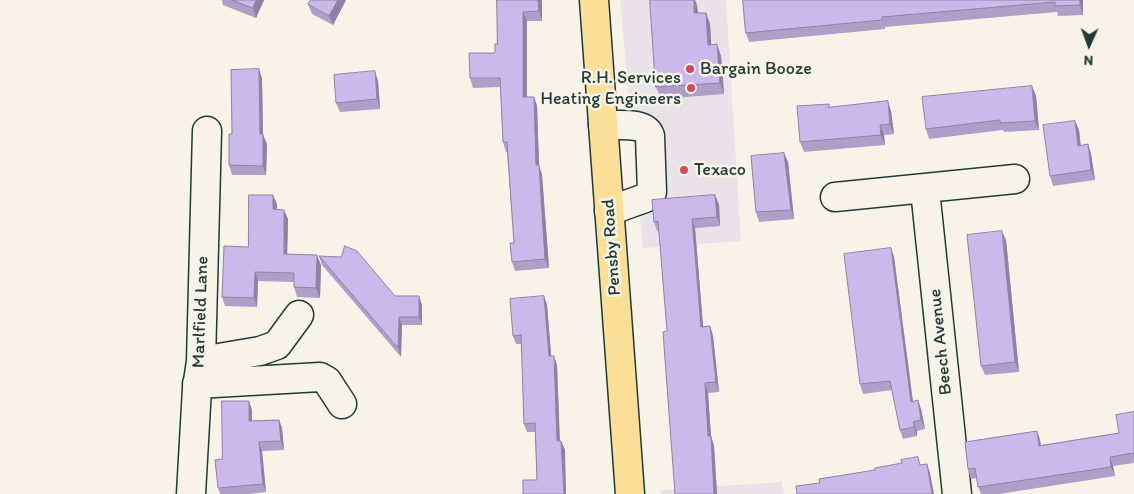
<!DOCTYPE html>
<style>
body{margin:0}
#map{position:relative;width:1134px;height:494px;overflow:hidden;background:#f7f3e8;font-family:Itim,sans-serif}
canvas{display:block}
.north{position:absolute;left:1064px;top:20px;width:50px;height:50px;-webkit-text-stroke:4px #f7f3e8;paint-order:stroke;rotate:182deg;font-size:14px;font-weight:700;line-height:20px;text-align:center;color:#1f3d34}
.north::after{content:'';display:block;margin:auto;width:18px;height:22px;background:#1f3d34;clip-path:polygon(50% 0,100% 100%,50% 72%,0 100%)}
</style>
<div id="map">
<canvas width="1134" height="494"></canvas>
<div class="north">N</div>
</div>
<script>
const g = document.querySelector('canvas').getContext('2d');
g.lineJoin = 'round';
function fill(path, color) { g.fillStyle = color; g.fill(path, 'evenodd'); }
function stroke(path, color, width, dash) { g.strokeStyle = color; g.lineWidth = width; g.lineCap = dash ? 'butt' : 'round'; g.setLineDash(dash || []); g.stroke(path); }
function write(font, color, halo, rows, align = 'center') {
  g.font = font + ' Itim,sans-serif'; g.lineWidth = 5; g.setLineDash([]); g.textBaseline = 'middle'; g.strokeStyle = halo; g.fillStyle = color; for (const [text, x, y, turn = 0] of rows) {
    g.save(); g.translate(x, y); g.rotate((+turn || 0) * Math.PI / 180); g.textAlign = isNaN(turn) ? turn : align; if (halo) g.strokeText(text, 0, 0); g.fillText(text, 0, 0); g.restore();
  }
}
fill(new Path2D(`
 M620,0H726L741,241L643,248Z
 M782,482L784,494H662L661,490Z`), '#eae2e9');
const minor = new Path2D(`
 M603,125C617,126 645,121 650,136L652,192L645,198L609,211
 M925,190L957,494
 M835,197L1015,179
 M201,361L260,351L277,345L299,315
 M197,384L320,377L327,381L342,404
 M191,494L197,388L201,361L207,131`);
const major = new Path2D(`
 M594,0L630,494`);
stroke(minor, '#1f3d34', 31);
stroke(major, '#1f3d34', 31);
stroke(minor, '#f7f3e8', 28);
stroke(major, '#fbdf96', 28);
fill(new Path2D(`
 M222,0H264L256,18L223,5Z
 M311,0H346L333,25L312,14L308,4Z
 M497,0H542V21H527V97H534L537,106L539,165L542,175L549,268L515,271L512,262L514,243L507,152H506L503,142L500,87L473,88L470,78L495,53L497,44Z
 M650,0H695L697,5L698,13H706L710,24L711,45L721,56L724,94L661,99L656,87Z
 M743,0H1083V15L1058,16L1057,12L885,27V29L749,42L746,33Z
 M259,69L262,79L263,135L267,144L266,175H232L229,165L232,134Z
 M378,81L380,109L340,112L336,103Z
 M1032,86L1036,96L1039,130L1004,132L1003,130L929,139L926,129Z
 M829,104L830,107L891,111L894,134L884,135L885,145L804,152L800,142Z
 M1075,121L1079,130L1080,146L1088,144L1091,154L1095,180L1053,186L1050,176Z
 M784,153L788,162L794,219L759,222L756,212Z
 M715,195L719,205L720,226L695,228L703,327L710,326L713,336L719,392L708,393L711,436L714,446L717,494H675L667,331L659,231H657L654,222Z
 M277,204V209L288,219L287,254L321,265L320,298L297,297L294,287V282L258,281L257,307L225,306L222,297L248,247Z
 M1006,240L1019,372L985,375L981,366Z
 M891,248L894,257L913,401L921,409L925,429L917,431V436L903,439L900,430L892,390L863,394L860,384Z
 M319,256L341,257L395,296L422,305V325H402L401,357L322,265Z
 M544,296L547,305L551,356L557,365L560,441H561L565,450L537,480L535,432H527L524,424L522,344H516L513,336Z
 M252,410V421L279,420L282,428L284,450L262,451L266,492L248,494H220L218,488L222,459Z
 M1134,412V463L1113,466L1115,476L999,494H981L978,487L977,478L971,479L968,469L1037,431L1040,440L1041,445L1119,433Z`), '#ae9fc9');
fill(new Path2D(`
 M256,0H264L256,18L253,8Z
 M338,0H346L333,25L329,16Z
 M538,0H542V21L539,11Z
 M694,0H695L697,5L699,25L694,13Z
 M1080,0H1083V15L1080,5Z
 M523,12L527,21V107L523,97Z
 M706,13L710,24L712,57L708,45Z
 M717,44L721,56L724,94L720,83Z
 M259,69L262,79L263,135L267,144L266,175L263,166L260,134Z
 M375,71L378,81L380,109L377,99Z
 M1032,86L1036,96L1039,130L1035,121Z
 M534,97L537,106L539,165L542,175L549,268L545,259L536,165Z
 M888,101L891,111L894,134L890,124Z
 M1075,121L1079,130L1082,156L1078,146Z
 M880,125L884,135L885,145L881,135Z
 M1088,144L1091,154L1095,180L1091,170Z
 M784,153L788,162L794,219L791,210Z
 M273,195L277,204V219L273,209Z
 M715,195L719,205L720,226L717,217Z
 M284,210L288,219L287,263L284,254Z
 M692,219L695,228L704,337L701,327Z
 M1002,231L1006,240L1019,372L1015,362Z
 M891,248L894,257L914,411L911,402Z
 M317,255L321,265L320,298L316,288Z
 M255,272L258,281L257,307L254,298Z
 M419,296L422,305V325L419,317Z
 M544,296L547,305L552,365L549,356Z
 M399,317L402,325L401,357L398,348Z
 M710,326L713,336L719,392L716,382Z
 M554,356L557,365L560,450L557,441Z
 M705,383L708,393L711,436L714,446L717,494H714L708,436Z
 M918,400L921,409L925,429L921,420Z
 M249,401L252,410V430L249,421Z
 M279,420L282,428L284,450L281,441Z
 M913,422L917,431V436L914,427Z
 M1037,431L1040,440L1042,455L1039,446Z
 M561,441L565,450L566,494H564Z
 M259,442L262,451L266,492L263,484Z
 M1110,457L1113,466L1115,476L1111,467Z
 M927,464L930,473L934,494H932Z`), '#8d82a4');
const building = new Path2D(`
 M232,0H256L253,8Z
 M311,0H338L329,16L308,4Z
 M497,0H538L539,11L523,12V97H534L536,165H539L545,259L512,262L510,243H514L507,142H503L500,78H470L469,53H495V44H497Z
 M650,0H694V13H706L708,45L717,44L720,83L656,87Z
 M743,0H1080V5L1055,6V2L882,17V20L746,33Z
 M259,69L260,134H263V166L229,165V134H232L231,70Z
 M375,71L377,99L336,103L334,75Z
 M1032,86L1035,121L1000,123V120L926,129L922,97Z
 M888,101L890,124L880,125L881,135L800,142L797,106L829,104V107Z
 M1075,121L1078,146L1088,144L1091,170L1050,176L1043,125Z
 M784,153L791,210L756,212L751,156Z
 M249,195H273V209L284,210V254L317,255L316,288L294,287V273L255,272L254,298L222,297L224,246L248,247Z
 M715,195L717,217L692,219L701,327L710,326L716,382L705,383L708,436H711L714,494H675L663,332L667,331L658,221L654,222L652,200Z
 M1002,231L1015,362L981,366L967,235Z
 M345,246L357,251L395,296H419V317H399L398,348L319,256L341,257Z
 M891,248L911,402L918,400L921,420L913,422L914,427L900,430L890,381L860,384L844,254Z
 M544,296L549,356H554L557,441H561L564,494H523V480H537L535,423L524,424L521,335L513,336L510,299Z
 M222,401H249V421L279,420L281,441L259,442L263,484L218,488L215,460L222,459Z
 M1134,412V453L1110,457L1111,467L978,487L975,468L968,469L965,442L1037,431L1039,446L1119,433L1116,415Z
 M918,457L920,465L927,464L932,494H797L796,486L820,483L819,479L875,470V468L902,463L901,460Z`);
fill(building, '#cab9ea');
stroke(building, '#8d82a4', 1);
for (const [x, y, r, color] of [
 [690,69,5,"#d1495b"],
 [691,88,5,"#d1495b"],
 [684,170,5,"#d1495b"]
]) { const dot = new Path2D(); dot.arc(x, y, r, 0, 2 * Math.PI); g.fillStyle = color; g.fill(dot); stroke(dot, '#f7f3e8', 2); }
write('18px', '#1f3d34', '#f7f3e8', [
 ["Bargain Booze",700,69],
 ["R.H. Services",681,78,"right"],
 ["Heating Engineers",681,99,"right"],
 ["Texaco",694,170]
], 'left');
write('18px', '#1f3d34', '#f7f3e8', [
 ["Pensby Road",612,247,-94],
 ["Marlfield Lane",201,312,-88],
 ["Beech Avenue",941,342,-96]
]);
</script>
